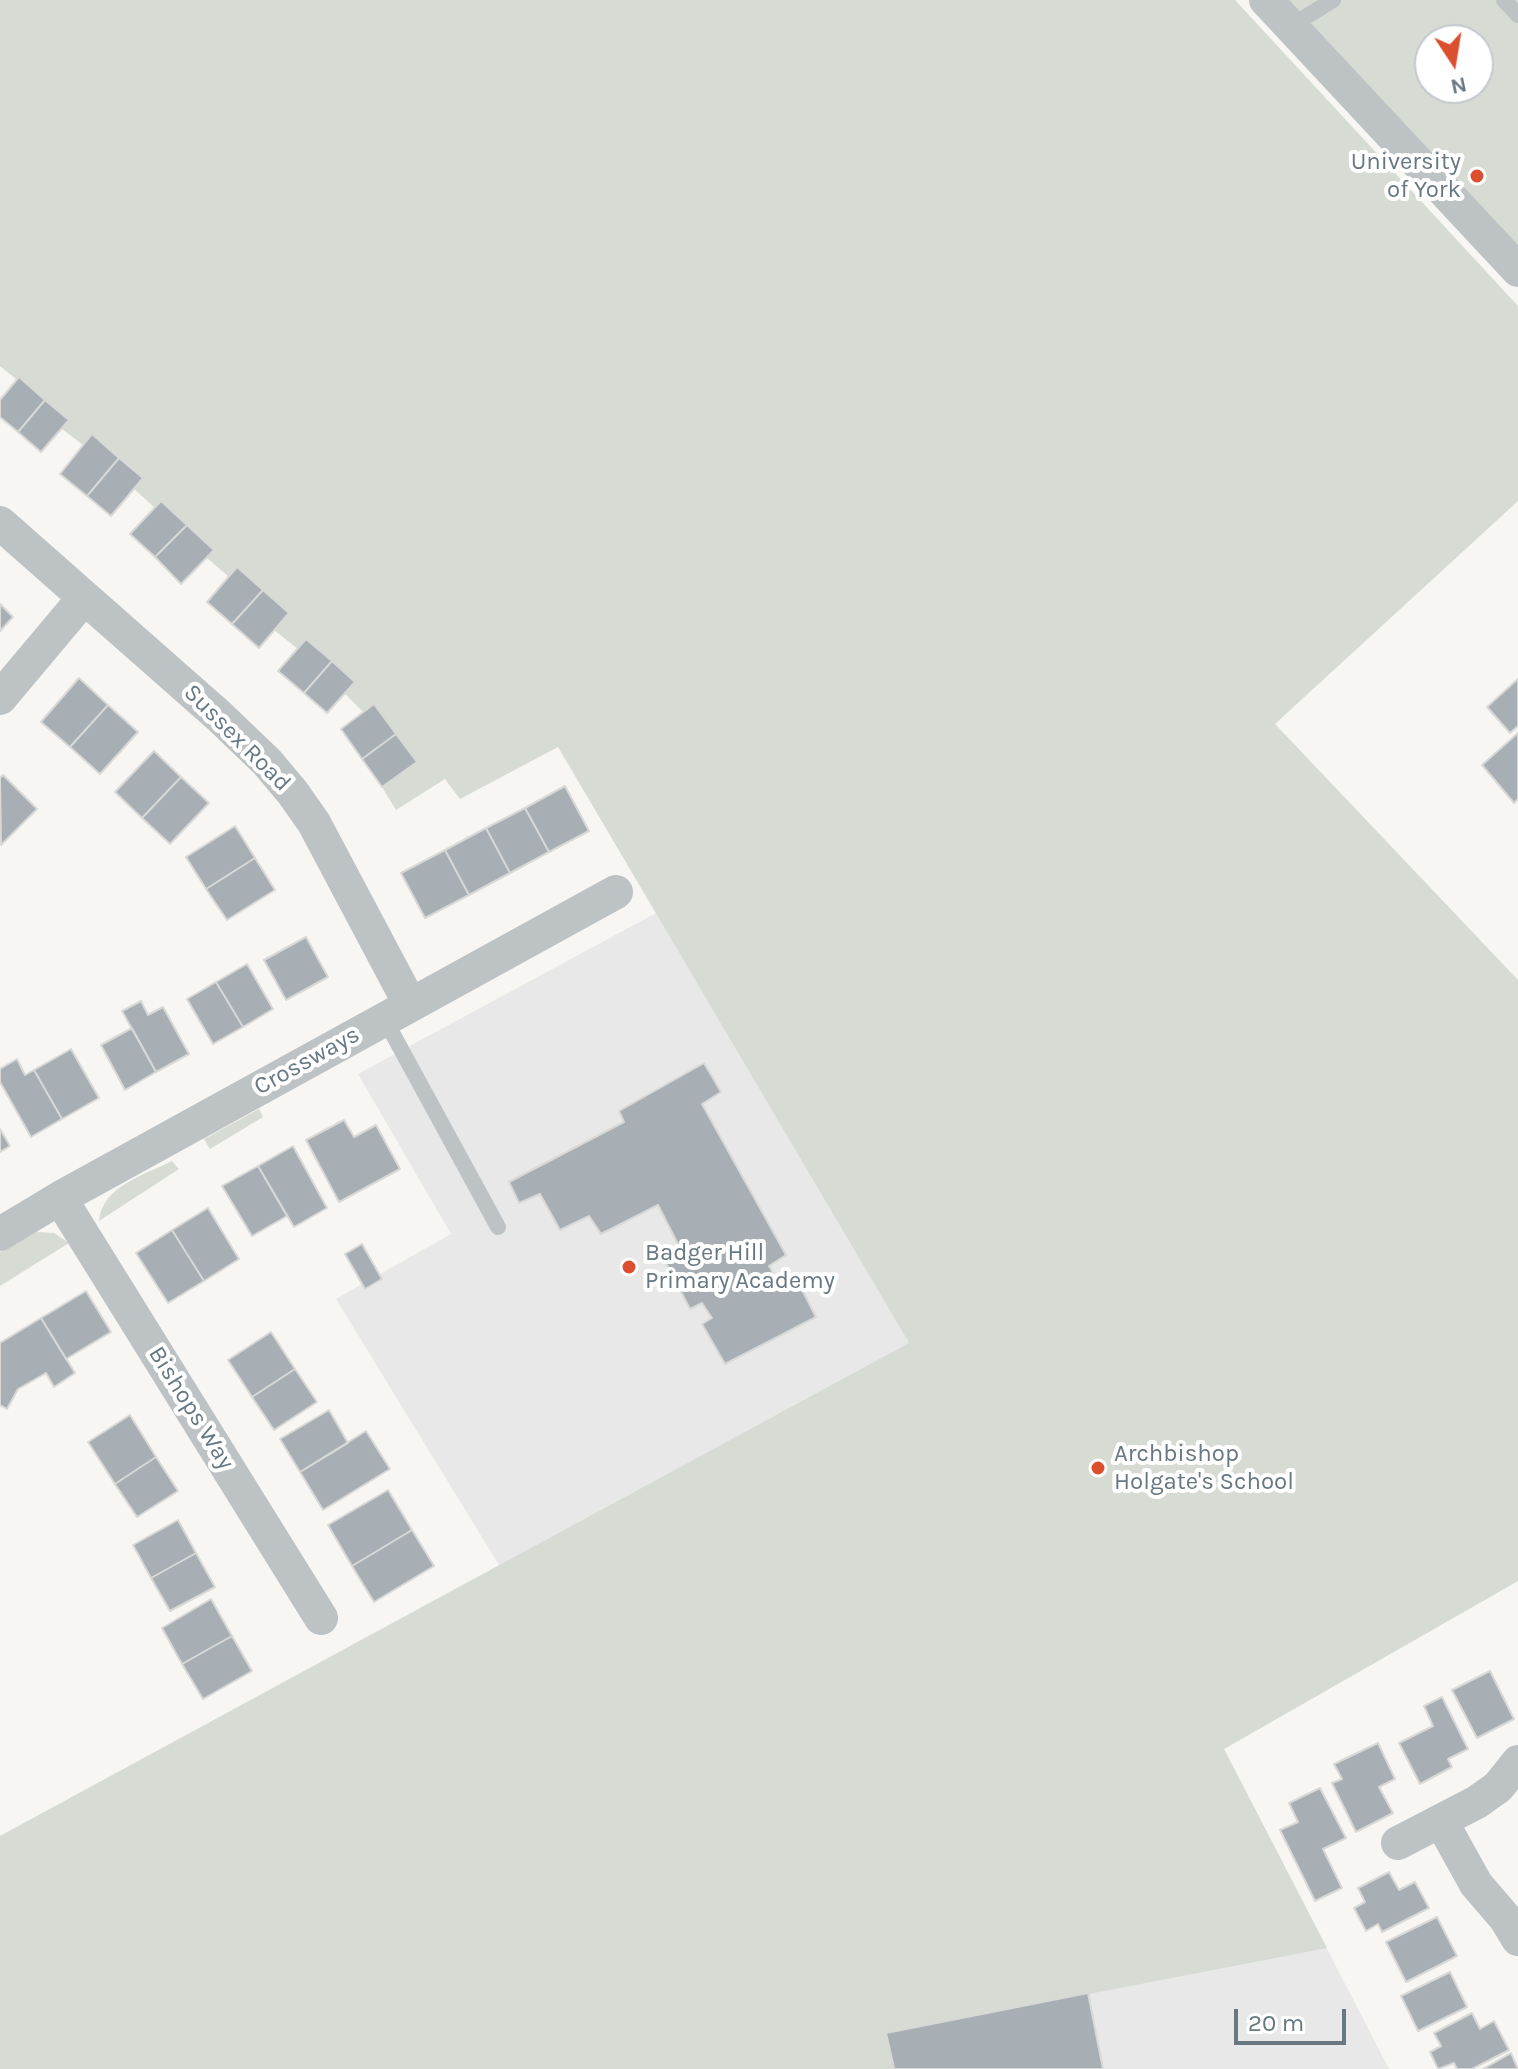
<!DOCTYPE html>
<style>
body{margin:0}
#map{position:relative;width:1518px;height:2069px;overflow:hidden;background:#f7f6f3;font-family:Karla,sans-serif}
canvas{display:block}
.north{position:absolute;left:1414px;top:24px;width:80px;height:80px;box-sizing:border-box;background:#fff;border:2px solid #c2c9cd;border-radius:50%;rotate:168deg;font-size:22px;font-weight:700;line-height:32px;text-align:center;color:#677883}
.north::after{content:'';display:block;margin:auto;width:28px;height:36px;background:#db4f2f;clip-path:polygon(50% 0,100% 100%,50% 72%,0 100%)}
.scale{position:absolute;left:1234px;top:2009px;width:112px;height:36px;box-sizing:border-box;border:4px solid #677883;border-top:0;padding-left:10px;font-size:24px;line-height:28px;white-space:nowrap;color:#677883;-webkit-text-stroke:6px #fff;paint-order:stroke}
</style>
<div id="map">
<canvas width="1518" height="2069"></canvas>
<div class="north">N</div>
<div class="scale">20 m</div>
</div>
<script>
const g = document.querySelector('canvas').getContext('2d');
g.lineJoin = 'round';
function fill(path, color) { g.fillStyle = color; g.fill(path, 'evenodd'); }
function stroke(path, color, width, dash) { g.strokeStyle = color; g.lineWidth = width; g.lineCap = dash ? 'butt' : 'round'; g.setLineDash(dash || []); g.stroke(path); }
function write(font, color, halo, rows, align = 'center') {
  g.font = font + ' Karla,sans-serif'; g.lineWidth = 8; g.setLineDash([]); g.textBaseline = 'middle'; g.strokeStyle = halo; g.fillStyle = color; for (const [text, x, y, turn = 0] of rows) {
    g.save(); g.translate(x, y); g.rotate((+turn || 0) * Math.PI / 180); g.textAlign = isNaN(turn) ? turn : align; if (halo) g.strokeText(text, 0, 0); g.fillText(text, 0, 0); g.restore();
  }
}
fill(new Path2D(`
 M656,913L909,1343L1518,1581L1224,1749L1389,2069H0V1836L499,1565L336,1299L451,1234L358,1074Z`), '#e7e8e7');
fill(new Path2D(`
 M0,0H1235L1518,306V501L1275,724L1518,980V1581L1224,1749L1327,1948L887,2033L894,2068L890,2069H0V1836L909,1343L558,747L460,799L445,779L396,810L382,787L374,705L363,712L345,694L355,682L307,639L298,649L274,630L288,612L237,568L229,577L207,558L214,550L162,501L155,508L134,489L143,478L93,434L83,445L62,429L69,420L19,378L17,380L0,366Z
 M1269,0H1518V265ZM1430,40H1478V88H1430Z
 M259,1109L263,1117L210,1149L204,1139Z
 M172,1161L179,1169L99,1221C102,1186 145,1175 172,1161Z
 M37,1232L54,1233L69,1243L0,1286V1252L20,1239Z`), '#d6dbd3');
const building = new Path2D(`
 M19,377L45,400L18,432L0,417V400Z
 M45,400L69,420L41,452L18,432Z
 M92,434L119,458L87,496L60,474Z
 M119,458L143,478L111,516L87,496Z
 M161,501L187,525L155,557L130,534Z
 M187,525L214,550L181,584L155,557Z
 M237,567L263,590L232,624L207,602Z
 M263,590L289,613L259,648L232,624Z
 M0,604L13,617L0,631Z
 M306,639L332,661L304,693L278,671Z
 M332,661L355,682L327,713L304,693Z
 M79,678L108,705L70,747L41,722Z
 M1518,679V726L1510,733L1487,707Z
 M374,704L396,734L362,759L341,729Z
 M108,705L138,732L100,774L70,747Z
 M1518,733V799L1514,803L1482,765Z
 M396,734L417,762L382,787L362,759Z
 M154,751L181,777L142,818L115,792Z
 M3,775L37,809L1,845L0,778Z
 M181,777L209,803L170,844L142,818Z
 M565,786L589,831L549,852L525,808Z
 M525,808L549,852L510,873L486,828Z
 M235,826L255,858L206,889L186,857Z
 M486,828L510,873L469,895L445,850Z
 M445,850L469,895L425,918L401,873Z
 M255,858L275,890L227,920L206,889Z
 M306,937L328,977L286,1000L264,960Z
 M247,964L273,1009L243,1027L216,982Z
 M216,982L243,1027L213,1044L187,999Z
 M141,1001L148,1015L163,1007L189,1054L156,1072L122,1011Z
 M132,1028L156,1072L125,1090L101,1045Z
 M71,1049L99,1098L62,1119L34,1070Z
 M17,1059L25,1075L34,1070L62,1119L31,1137L0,1082V1069Z
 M704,1063L721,1092L702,1104L786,1255L769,1266L779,1283L794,1274L816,1317L725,1364L702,1324L712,1318L702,1303L690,1309L664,1259L681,1250L658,1205L601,1234L589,1216L560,1230L540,1194L519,1203L509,1182L624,1122L619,1111Z
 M344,1120L354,1137L376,1125L400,1169L339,1202L306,1140Z
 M0,1129L10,1146L0,1152Z
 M293,1146L327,1208L294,1227L258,1166Z
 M258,1166L287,1216L252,1236L222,1186Z
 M208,1208L239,1259L204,1281L172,1230Z
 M172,1230L204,1281L168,1303L136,1253Z
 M362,1244L382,1279L365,1289L345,1254Z
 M86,1291L111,1332L66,1359L41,1318Z
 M41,1318L75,1373L54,1387L46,1373L18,1389L7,1409L0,1405V1343Z
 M271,1332L295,1369L252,1397L228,1360Z
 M295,1369L317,1402L274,1430L252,1397Z
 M329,1410L348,1443L300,1472L280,1439Z
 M130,1415L156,1457L115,1484L88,1442Z
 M366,1431L390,1469L323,1510L300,1472Z
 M156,1457L178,1491L137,1517L115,1484Z
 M388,1490L412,1530L352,1566L328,1525Z
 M178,1520L196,1553L151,1578L133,1545Z
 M412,1530L434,1566L374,1602L352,1566Z
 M196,1553L215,1587L170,1611L151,1578Z
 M211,1599L232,1636L182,1664L162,1628Z
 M232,1636L252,1671L203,1699L182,1664Z
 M1490,1671L1514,1719L1477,1738L1452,1690Z
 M1442,1697L1468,1749L1448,1759L1452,1767L1420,1784L1399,1743L1433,1726L1424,1706Z
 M1378,1743L1395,1779L1379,1787L1393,1813L1356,1832L1332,1783L1342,1779L1334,1764Z
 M1320,1788L1346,1838L1323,1849L1342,1888L1315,1901L1280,1830L1298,1822L1289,1803Z
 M1389,1872L1399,1890L1415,1882L1429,1908L1382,1932L1378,1924L1366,1931L1354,1908L1365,1902L1358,1888Z
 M1437,1917L1457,1956L1406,1982L1386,1942Z
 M1450,1972L1467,2007L1418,2031L1401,1996Z
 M1088,1993L1103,2069H890L894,2068L886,2033Z
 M1472,2013L1480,2029L1494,2021L1509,2050L1472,2069H1457L1454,2063L1438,2069L1430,2052L1441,2046L1434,2033Z
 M1511,2053L1518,2069H1483Z`);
fill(building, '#a7afb4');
stroke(building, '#d8d8d6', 2);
stroke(new Path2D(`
 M1504,0L1518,15
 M1296,31L1293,25L1333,0
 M384,1018L498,1227`), '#bdc2c5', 16);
stroke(new Path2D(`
 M1266,0L1518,270
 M0,523L219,716L267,762L293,793L314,823L410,1004
 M0,698L84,598
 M60,1198L321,1618
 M0,1234L60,1198L616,892
 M1441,1821L1476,1884L1506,1919L1518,1939
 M1398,1843L1477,1802L1498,1787L1518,1762`), '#bdc2c5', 34);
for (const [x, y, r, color] of [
 [1477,176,8,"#db4f2f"],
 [629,1267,8,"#db4f2f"],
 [1098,1468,8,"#db4f2f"]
]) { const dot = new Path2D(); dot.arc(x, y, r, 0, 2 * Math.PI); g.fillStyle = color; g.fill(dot); stroke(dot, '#fff', 3); }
write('24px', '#677883', '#fff', [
 ["University",1461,162,"right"],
 ["of York",1461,190,"right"],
 ["Badger Hill",645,1253],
 ["Primary Academy",645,1281],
 ["Archbishop",1114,1454],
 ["Holgate's School",1114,1482]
], 'left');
write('24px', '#677883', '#fff', [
 ["Sussex Road",237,738,45],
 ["Crossways",307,1061,-29],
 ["Bishops Way",191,1408,58]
]);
</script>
